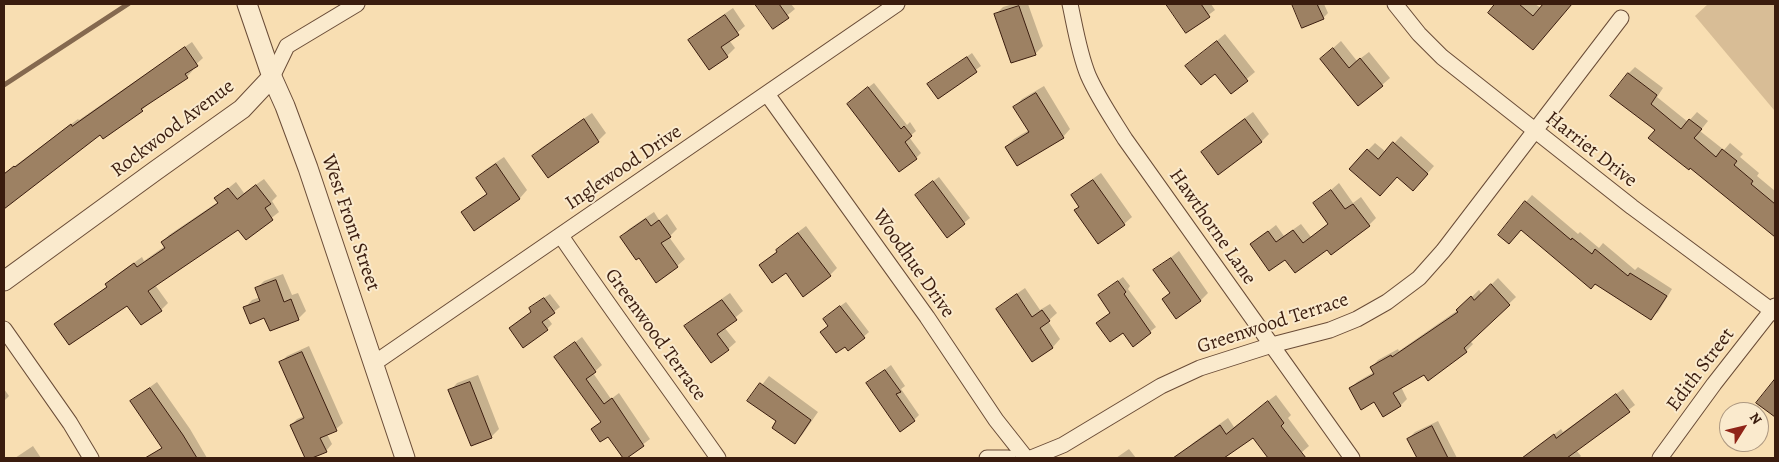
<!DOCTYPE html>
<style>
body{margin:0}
#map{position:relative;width:1779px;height:462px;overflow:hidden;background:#f8deb2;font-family:Alegreya,serif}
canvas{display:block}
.frame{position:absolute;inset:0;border:5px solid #3a1c0e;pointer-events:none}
.north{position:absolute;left:1719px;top:402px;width:50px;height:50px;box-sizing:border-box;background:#faeacd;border:1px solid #ad9881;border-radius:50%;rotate:54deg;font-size:14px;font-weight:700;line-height:20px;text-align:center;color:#3a1c0e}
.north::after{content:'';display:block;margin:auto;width:18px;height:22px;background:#8f2418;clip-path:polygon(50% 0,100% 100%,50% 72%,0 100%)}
</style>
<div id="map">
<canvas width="1779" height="462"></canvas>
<div class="frame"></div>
<div class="north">N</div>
</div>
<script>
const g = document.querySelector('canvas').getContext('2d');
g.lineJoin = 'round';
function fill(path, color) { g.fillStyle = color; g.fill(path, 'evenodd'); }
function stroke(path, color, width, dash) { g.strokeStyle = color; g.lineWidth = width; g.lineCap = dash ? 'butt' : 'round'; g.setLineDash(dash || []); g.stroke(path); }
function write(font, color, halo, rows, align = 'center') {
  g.font = font + ' Alegreya,serif'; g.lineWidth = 4; g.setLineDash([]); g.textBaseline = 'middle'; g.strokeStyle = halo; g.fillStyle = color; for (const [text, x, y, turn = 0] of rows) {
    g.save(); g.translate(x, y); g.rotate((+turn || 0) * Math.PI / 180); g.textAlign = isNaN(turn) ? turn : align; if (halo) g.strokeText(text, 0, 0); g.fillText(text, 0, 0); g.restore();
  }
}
fill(new Path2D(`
 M1708,4H1775L1774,110L1695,16Z`), '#d8bd96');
fill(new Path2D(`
 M757,4H791L795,9L773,27Z
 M1013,4H1028L1043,46L1035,54L996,14L1003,7Z
 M1167,4H1211L1215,10L1186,32Z
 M1293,4H1324L1328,13L1323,18L1303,27Z
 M1497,4H1535L1541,8L1545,4H1571L1540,41L1490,12Z
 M733,8L745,26L729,40L735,48L727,56L709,69L690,40L697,33Z
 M1225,34L1255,72L1231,92L1215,72L1187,66Z
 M1341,41L1357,61L1369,52L1390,78L1382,85L1321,59Z
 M192,42L203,58L192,68L193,70L187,77L148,104L142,110L100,133L4,207V174L78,119L79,120Z
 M972,53L981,66L938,97L934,80Z
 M1635,67L1663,88L1657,97L1688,122L1697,112L1708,121L1700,131L1724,150L1730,143L1743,154L1740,157L1759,173L1757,176L1775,191V235L1690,167L1657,129L1628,74Z
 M874,83L907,125L910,122L916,131L909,137L921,153L916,158L853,99Z
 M1044,86L1070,129L1063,137L1006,147L1014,139L1029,130L1015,107L1022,99Z
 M1253,112L1269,134L1262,141L1218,173L1202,152L1210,144Z
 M592,113L606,133L598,141L548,176L534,156L541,148Z
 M1401,136L1434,166L1420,182L1398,176L1387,187L1368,150L1375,143L1386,152Z
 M504,157L527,190L520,198L474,229L463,212L470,205L488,193L478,178L485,170Z
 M1101,173L1132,217L1124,224L1076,210L1080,206L1073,195L1080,188Z
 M939,177L970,218L948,236L921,190Z
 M264,179L277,196L272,201L279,212L246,238L239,228L155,285L168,303L161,310L127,304L56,324L63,317L108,286L107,284L114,277L142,257L144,261L165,246L162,242L169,235L218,202L216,198L236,182L244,193Z
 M1339,183L1353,203L1361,197L1376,218L1369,225L1328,249L1286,258L1252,244L1276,225L1284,236L1301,224L1311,237L1329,223L1315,204Z
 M1532,195L1578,234L1580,232L1599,248L1603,243L1635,270L1638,267L1672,289L1658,312L1651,318L1521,229L1526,202Z
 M654,212L659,220L667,214L677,229L669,237L685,259L677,266L639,256L622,237L629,229Z
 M806,226L837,268L830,275L786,271L760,266L778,251L785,242Z
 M1179,251L1208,293L1201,300L1177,317L1164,299L1170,292L1155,270Z
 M283,274L292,295L298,293L306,311L298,319L265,316L245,308L252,300L260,297L256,289L264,281Z
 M1123,277L1130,286L1128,289L1156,327L1133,345L1123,331L1097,323L1111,312L1099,295Z
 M1498,278L1516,297L1470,341L1473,344L1466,351L1401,387L1407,399L1401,405L1375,401L1351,388L1357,382L1374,372L1372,367L1378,360L1398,349L1399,351L1458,310L1479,290L1482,294Z
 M1025,288L1040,310L1050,304L1057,313L1048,321L1060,339L1053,347L1033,361L997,310L1005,302Z
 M730,293L743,311L724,327L736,342L728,349L686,326L693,319Z
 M550,294L560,307L547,317L552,324L547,329L511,328L532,311L530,308L535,304Z
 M846,302L869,332L848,350L829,325V314Z
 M582,337L602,365L593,373L611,399L619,393L650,439L625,458L608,435L593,429L602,421L556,357Z
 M309,346L343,423L336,429L327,434L332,444L326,451L306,458L291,425L297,419L304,416L280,363L287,356Z
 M891,365L905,386L901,389L919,415L914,420L867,383Z
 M478,375L499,429L492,436L471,444L450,391L457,383Z
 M769,376L818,412L802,435L794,442L778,421L749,401Z
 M157,382L190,429L207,458H164L160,451L163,447L132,401L139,395Z
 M4,389L9,396L4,401Z
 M1623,389L1635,405L1576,450L1581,456L1579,458H1524L1561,429L1563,432Z
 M1276,395L1291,415L1288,418L1309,446L1295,458H1270L1253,437L1222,458H1191L1185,451L1193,443L1228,418L1234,427Z
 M1438,421L1457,458H1418L1408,439L1415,432Z
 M33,446L41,458H15Z
 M1129,449L1136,458H1116Z`), '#0003');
stroke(new Path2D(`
 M4,85L128,4`), '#85694f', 5);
const building = new Path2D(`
 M755,4H779L789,18L773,29Z
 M1166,4H1201L1210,17L1186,33Z
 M1292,4H1317L1324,19L1302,28Z
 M1495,4H1519L1533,16L1543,4H1572L1533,50L1488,13Z
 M1019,6L1036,55L1011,63L994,14Z
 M725,15L739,35L721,47L728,57L709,70L688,40Z
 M1217,41L1248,81L1231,94L1215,74L1201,85L1185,66Z
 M185,47L198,66L185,74L188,78L141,109L143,111L103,139L100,135L4,209V174L14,166L15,167L71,124L72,126Z
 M1333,48L1349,68L1360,58L1383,86L1358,106L1320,59Z
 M967,57L977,72L938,99L927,84Z
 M1628,73L1657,95L1651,104L1681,129L1689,119L1702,129L1694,138L1716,157L1722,149L1737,161L1734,165L1753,181L1751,184L1775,204V237L1690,168L1689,170L1648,138L1655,130L1610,96Z
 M868,87L901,129L904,126L912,136L905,142L917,159L899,172L847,104Z
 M1036,93L1064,138L1017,166L1005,147L1029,132L1013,107Z
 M584,119L599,142L548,178L532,156Z
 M1245,119L1262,142L1218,175L1201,152Z
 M1393,142L1428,174L1413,191L1397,177L1380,196L1349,169L1367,149L1378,159Z
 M496,164L520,199L474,231L461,212L487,194L476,178Z
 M1093,180L1125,225L1098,244L1074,210L1079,207L1071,195Z
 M933,181L965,224L947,238L915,195Z
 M256,185L271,204L265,208L273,220L246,240L238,230L148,291L162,311L141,325L127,306L69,345L54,324L107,287L105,284L134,263L137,267L165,248L161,242L218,203L214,198L228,188L237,199Z
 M1331,190L1345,209L1353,204L1370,226L1331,255L1327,250L1295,273L1285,260L1269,271L1250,244L1268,231L1276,242L1293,230L1303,243L1328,224L1313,203Z
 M1525,201L1571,240L1572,238L1592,254L1595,249L1628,276L1630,273L1667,296L1651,320L1595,284L1591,289L1521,230L1509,244L1498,235Z
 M646,219L651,226L659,220L671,237L661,243L678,267L656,283L639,258L636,260L620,237Z
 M798,233L831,276L803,297L786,273L772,283L759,265L777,252L776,250Z
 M1171,258L1201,301L1176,319L1162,299L1170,293L1153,270Z
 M276,280L284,302L291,299L299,320L270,331L264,318L250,324L243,307L260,301L255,288Z
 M1118,281L1126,292L1124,294L1151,333L1133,347L1123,333L1110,342L1096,323L1110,313L1098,295Z
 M1491,284L1510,305L1464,348L1467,352L1428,381L1424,375L1393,393L1401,406L1383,417L1374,402L1361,410L1349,388L1374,374L1370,367L1391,355L1392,357L1458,312L1456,310L1471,296L1474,300Z
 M1017,294L1032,317L1042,310L1050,321L1040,328L1053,348L1032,362L996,309Z
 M544,298L555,313L542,322L548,330L523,348L509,328L531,312L529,308Z
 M722,300L737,320L717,334L729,350L711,363L684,326Z
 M840,306L865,338L848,351L845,347L836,353L820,332L828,326L823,319Z
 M575,342L596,372L586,379L604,404L612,398L644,446L627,458H623L608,437L600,442L591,429L601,422L554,357Z
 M302,352L337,431L320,438L327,452L312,458H305L290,425L304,418L279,362Z
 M885,370L901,392L896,394L915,421L900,432L866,383Z
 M1775,379V417L1756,403Z
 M470,382L492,438L471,446L448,390Z
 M760,383L811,420L795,444L772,428L776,421L747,401Z
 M150,388L183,435L197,458H145L162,448L130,401Z
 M1616,394L1630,412L1567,458H1522L1554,434L1556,438Z
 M1268,401L1284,423L1281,426L1306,458H1268L1253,438L1224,458H1173L1220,425L1226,434Z
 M1432,426L1448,458H1417L1407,439Z`);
fill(building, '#9d8163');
stroke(building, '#3a1c0e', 1);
const minor = new Path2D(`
 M1070,4C1075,27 1079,53 1088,75C1098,98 1112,118 1125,139L1352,458
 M1395,4L1419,34L1442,57L1632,207L1775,313
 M272,77L287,46L357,4
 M767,94L927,317L996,420L1026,458
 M561,236C612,311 666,384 718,458
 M4,329L70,423L91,458
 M373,364L897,4
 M987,458H1008
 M1031,458L1063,445L1161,386L1200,368L1272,345L1330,330L1357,319L1387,302L1419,278L1443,251L1621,18
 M1660,458L1714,384L1775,306`);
const tertiary = new Path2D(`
 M247,4L272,77L285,106L308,168L405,458
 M4,281L155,171L242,109L272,77`);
stroke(minor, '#6a4c37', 17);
stroke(tertiary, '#6a4c37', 21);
stroke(minor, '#faeacd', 15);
stroke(tertiary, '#faeacd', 19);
write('20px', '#3a1c0e', '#faeacd', [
 ["Rockwood Avenue",173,129,-37],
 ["Harriet Drive",1591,150,38],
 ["Inglewood Drive",624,168,-34],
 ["West Front Street",350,223,71],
 ["Hawthorne Lane",1212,227,55],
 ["Woodhue Drive",913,264,55],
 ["Greenwood Terrace",1273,324,-18],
 ["Greenwood Terrace",655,335,54],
 ["Edith Street",1701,370,-53]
]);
</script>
